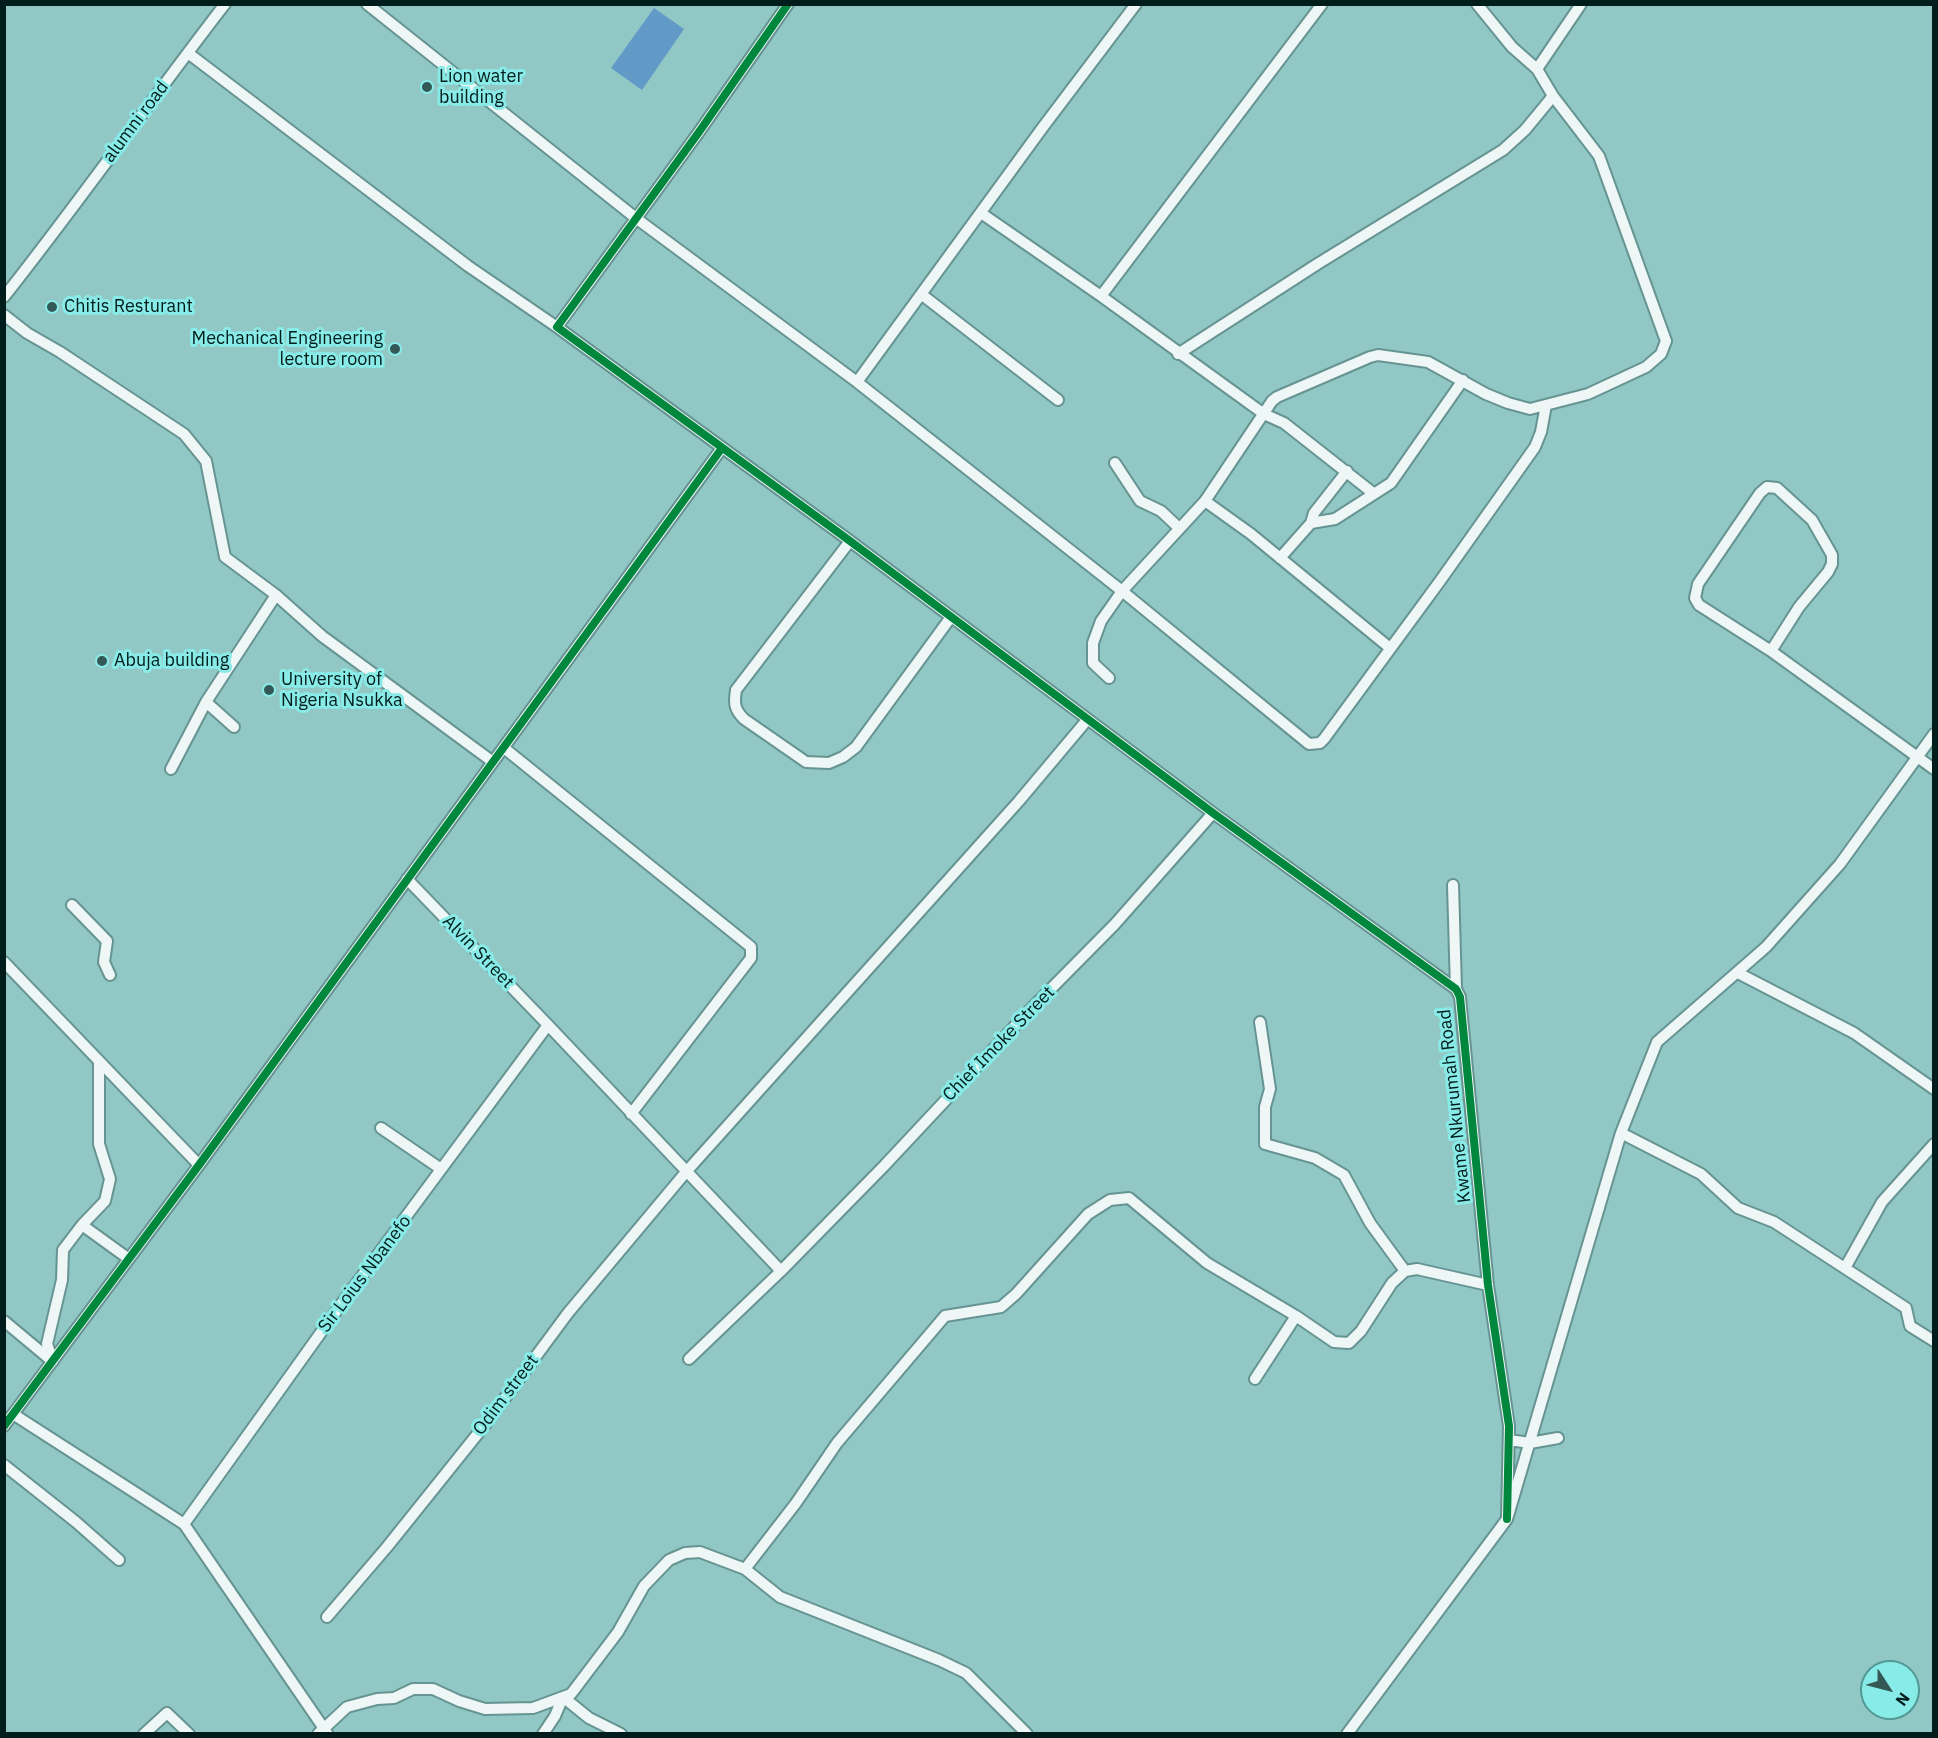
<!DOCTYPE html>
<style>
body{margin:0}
#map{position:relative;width:1938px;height:1738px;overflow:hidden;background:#91c7c5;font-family:"IBM Plex Sans",sans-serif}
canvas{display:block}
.frame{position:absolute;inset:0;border:6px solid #001c1b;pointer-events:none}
.north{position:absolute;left:1860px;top:1660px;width:60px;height:60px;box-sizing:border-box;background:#89ebe7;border:2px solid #529895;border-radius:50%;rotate:126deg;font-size:16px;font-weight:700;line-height:24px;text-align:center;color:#001c1b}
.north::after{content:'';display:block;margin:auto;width:21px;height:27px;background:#335856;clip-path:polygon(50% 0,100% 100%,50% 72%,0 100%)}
</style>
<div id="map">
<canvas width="1938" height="1738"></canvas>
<div class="frame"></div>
<div class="north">N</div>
</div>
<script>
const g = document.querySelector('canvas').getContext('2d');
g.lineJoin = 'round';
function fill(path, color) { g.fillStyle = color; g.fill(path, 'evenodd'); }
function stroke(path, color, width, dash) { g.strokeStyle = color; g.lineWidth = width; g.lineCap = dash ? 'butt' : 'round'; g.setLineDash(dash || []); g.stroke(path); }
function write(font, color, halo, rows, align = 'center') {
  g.font = font + ' "IBM Plex Sans",sans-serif'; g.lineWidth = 6; g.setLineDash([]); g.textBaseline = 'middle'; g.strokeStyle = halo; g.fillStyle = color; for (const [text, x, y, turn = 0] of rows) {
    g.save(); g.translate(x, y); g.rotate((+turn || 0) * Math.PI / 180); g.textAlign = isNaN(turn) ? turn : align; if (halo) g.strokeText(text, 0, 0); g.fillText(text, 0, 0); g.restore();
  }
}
fill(new Path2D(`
 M654,8L684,29L642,90L611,68Z`), '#619ac7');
const minor = new Path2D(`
 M367,4L637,219L857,382L1122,591L1309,744L1320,743L1324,739L1440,581L1535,447L1541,432L1546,405
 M788,4L699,132L557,327L850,541L1213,813L1456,989L1460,997L1488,1285L1509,1426L1507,1519
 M188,53L468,266L557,327
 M1537,69L1581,4
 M981,213L1101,296L1264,414L1284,423L1373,493
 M921,294L1058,400
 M1101,296L1322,4
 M4,297C80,201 150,101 225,4
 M4,315L27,333L60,352L184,434L206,461L225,557L276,595L322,636L493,762
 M1178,354L1319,263L1503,150L1525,130L1553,96
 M857,382L1043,127L1136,4
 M1115,463L1140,501L1161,511L1179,528
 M1205,501L1251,534L1390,648
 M1311,523L1335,519L1391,483L1463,380
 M850,541L736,690C734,703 734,709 744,719L806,762L829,763L843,757L856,747L951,617
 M1280,558L1311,523L1314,513L1347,471
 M1771,651L1799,607L1828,572L1832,564V555L1812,520L1777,488L1767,487L1760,493L1698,584L1695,598L1699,605L1771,651L1934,769
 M1109,678L1093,663V643L1101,621L1122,591L1205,501L1272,401L1277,397L1370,357L1378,355L1428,362L1486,394L1508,403L1530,409L1588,394L1646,367L1661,354L1666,341L1599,156L1553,96L1537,69L1512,47L1477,4
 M206,702L276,595
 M504,748L751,947V958L631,1114
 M171,769L206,702L234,727
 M407,879L548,1025L781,1271
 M1453,885L1456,989
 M72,905L107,941L104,962L110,975
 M4,962L199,1165
 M1738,973L1854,1033L1934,1089
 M1260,1022L1270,1089L1265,1107V1144L1315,1158L1344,1175L1370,1223L1405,1271
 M99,1063V1144L110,1179L105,1201L82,1225L129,1259
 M381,1128L441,1169
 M1621,1133L1701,1174L1738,1208L1774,1222L1906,1308L1910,1326L1934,1341
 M1845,1268L1882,1202L1934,1144
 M4,1321L52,1361
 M689,1359L781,1271L884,1166L1029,1011L1115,924L1213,813
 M53,1361L47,1344L62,1280L63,1250L82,1225
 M1255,1379L1296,1316
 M13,1414L184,1524L327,1733
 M4,1426L199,1165L722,448
 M1509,1440L1530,1443L1558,1438
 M4,1465L76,1522L119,1560
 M184,1524L342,1303L548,1025
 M745,1569L796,1503L837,1443L945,1316L1001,1307L1016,1294L1088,1214L1110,1200L1129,1198L1207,1263L1296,1316L1334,1342L1349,1343L1361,1331L1392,1283L1405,1271L1417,1269L1488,1285
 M327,1617L387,1547L488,1421L568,1313L686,1172L1019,801L1087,720
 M144,1734L167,1713L189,1734
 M318,1734L347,1707L377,1699L394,1698L413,1689H433L459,1701L485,1709L533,1708L571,1694L618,1632L644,1586L669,1560L685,1553L700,1552L745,1569L780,1597L939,1660L966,1673L1027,1734
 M543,1734L555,1716L563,1697L589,1718L621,1734
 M1347,1734L1507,1519L1621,1133L1657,1042L1766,947L1840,864L1934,734`);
stroke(minor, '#669492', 14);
stroke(minor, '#eef7f6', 10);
stroke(new Path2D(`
 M788,4L699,132L557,327L850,541L1213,813L1456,989L1460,997L1488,1285L1509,1426L1507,1519
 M4,1426L199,1165L722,448`), '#00873e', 8);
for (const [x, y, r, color] of [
 [427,87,6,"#335856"],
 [52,307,6,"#335856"],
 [395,349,6,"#335856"],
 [102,661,6,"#335856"],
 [269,690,6,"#335856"]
]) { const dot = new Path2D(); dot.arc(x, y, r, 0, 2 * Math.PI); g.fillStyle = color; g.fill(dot); stroke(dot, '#89ebe7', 2); }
write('18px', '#001c1b', '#89ebe7', [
 ["Lion water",439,77],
 ["building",439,98],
 ["Chitis Resturant",64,307],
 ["Mechanical Engineering",383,339,"right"],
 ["lecture room",383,360,"right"],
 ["Abuja building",114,661],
 ["University of",281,680],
 ["Nigeria Nsukka",281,701]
], 'left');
write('18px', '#001c1b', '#89ebe7', [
 ["alumni road",136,122,-53],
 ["Alvin Street",478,952,46],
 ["Chief Imoke Street",999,1044,-46],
 ["Kwame Nkurumah Road",1455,1106,-96],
 ["Sir Loius Nbanefo",365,1274,-53],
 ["Odim street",506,1395,-53]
]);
</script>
